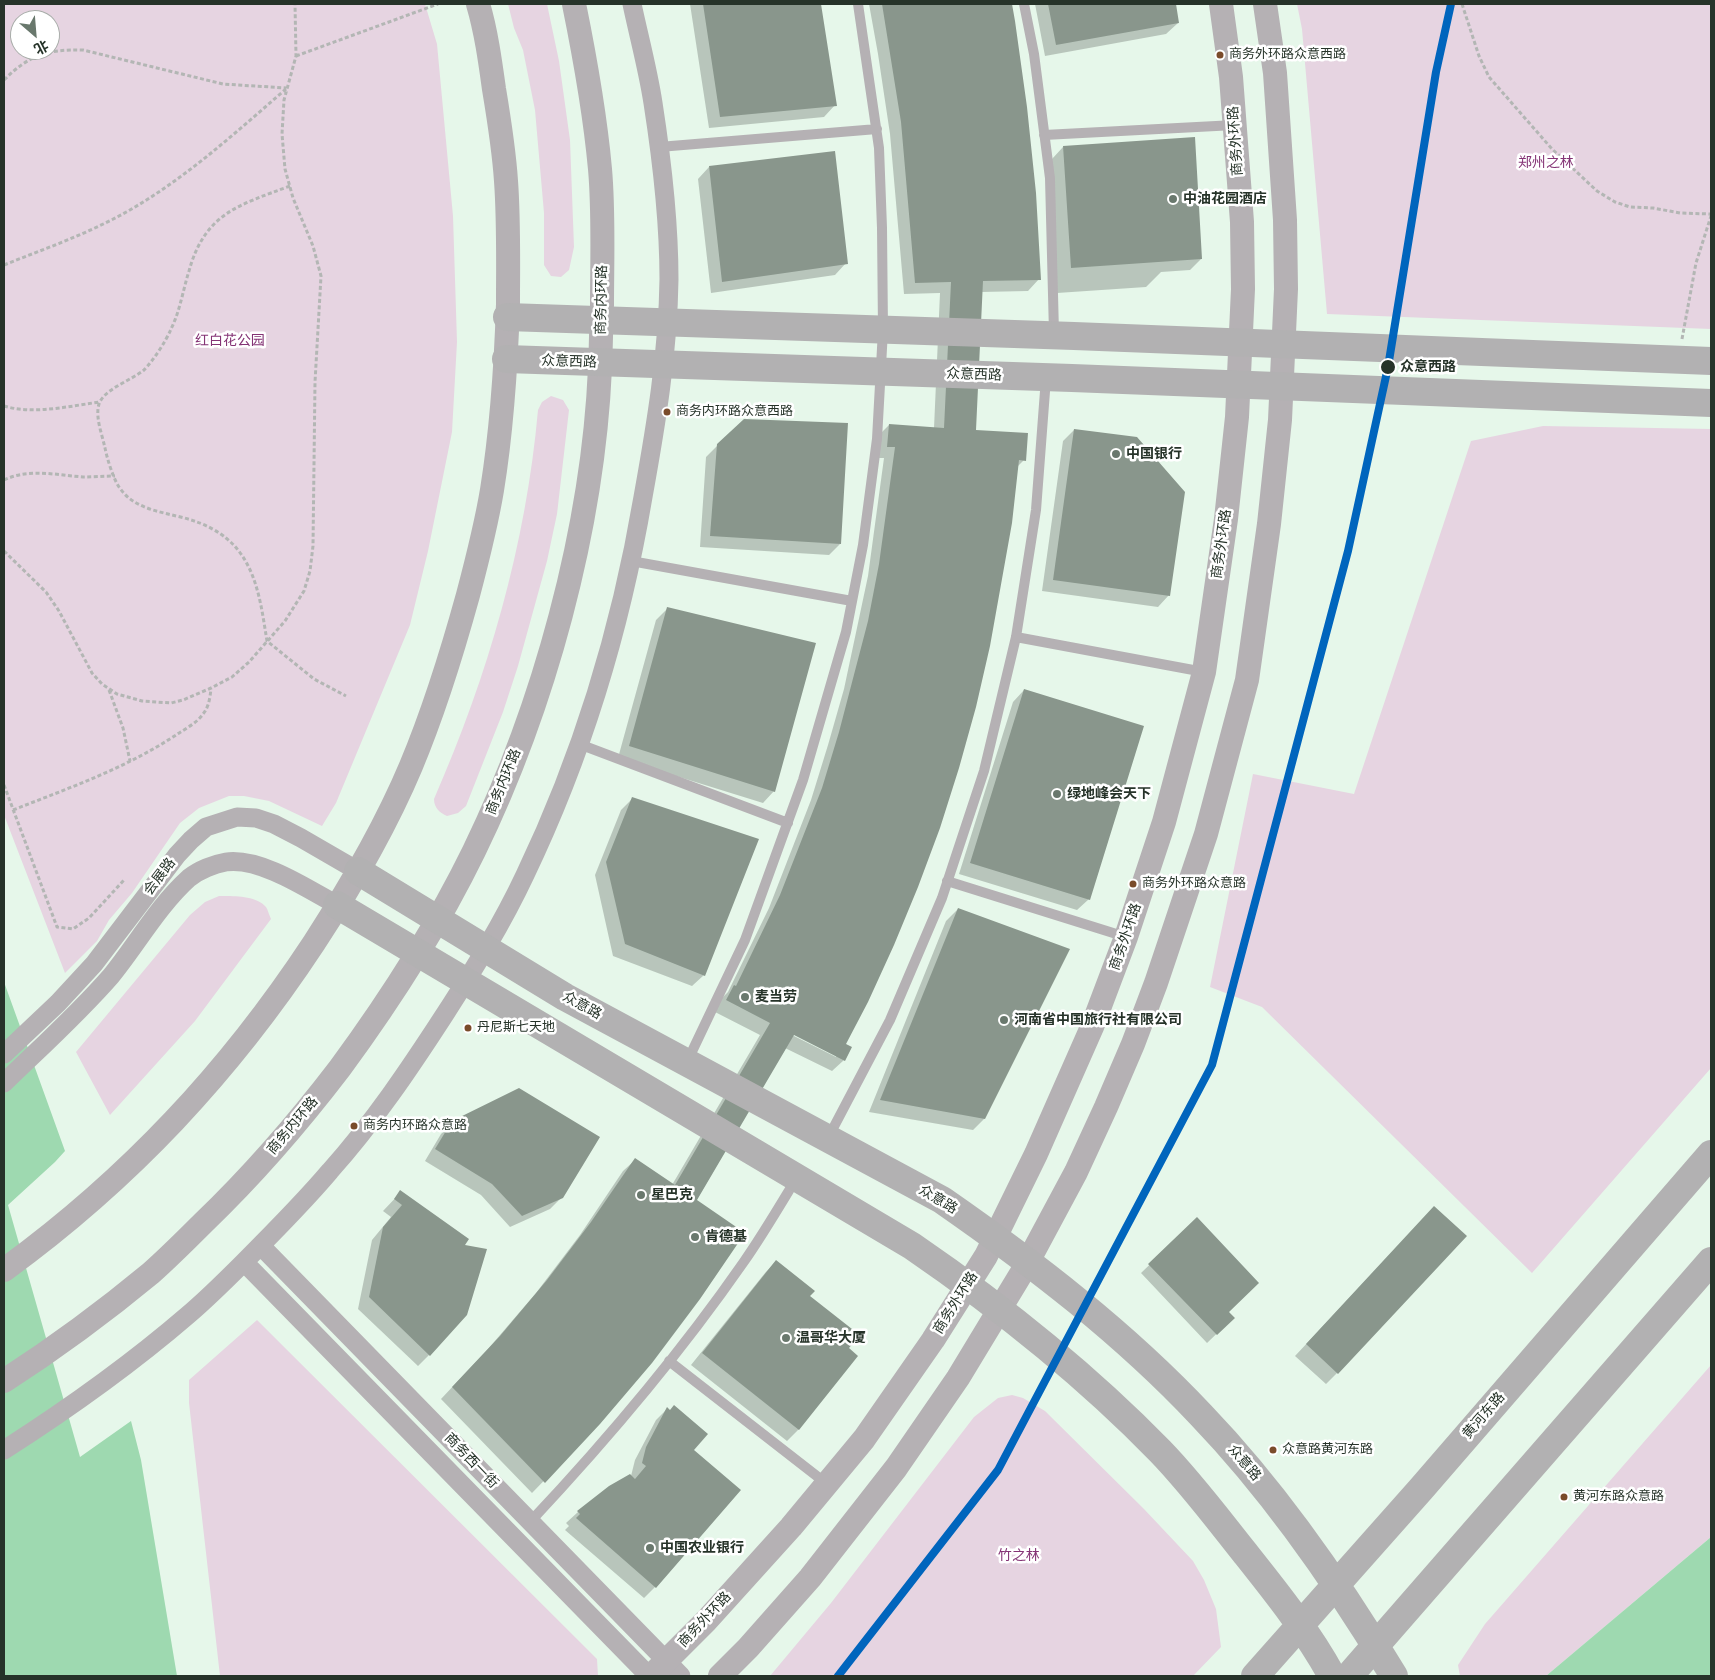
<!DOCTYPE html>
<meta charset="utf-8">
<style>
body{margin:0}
#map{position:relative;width:1715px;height:1680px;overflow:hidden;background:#e6f7ea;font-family:"DM Sans","Noto Sans SC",sans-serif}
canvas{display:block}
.frame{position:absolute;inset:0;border:5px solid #263329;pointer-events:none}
.north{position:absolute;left:10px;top:10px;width:50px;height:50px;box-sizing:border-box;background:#fff;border:1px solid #a8ada9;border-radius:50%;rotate:153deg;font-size:14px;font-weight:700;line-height:20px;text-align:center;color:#263329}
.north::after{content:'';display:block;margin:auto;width:18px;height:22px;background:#69786d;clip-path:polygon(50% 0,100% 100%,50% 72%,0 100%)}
</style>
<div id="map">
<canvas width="1715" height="1680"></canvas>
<div class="frame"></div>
<div class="north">北</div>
</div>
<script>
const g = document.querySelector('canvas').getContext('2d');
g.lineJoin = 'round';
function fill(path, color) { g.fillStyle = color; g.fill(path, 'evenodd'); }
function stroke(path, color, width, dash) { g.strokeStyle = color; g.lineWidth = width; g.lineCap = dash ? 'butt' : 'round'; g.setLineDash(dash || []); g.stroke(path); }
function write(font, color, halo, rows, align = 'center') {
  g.font = font + ' "DM Sans","Noto Sans SC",sans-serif'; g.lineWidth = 5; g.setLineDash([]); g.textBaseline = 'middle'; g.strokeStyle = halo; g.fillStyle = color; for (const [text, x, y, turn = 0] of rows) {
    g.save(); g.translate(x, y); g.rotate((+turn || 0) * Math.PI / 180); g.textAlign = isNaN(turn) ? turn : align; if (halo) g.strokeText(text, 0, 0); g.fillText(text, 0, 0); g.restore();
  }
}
fill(new Path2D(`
 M4,4H425L437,44L453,216L457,342L452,432L428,551L410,625L336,803L322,826L269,801L244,796H229L199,808L180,823L132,893L109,920L97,941L65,973L4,815ZM20,20H50V50H20Z
 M508,4H547L559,61L570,140L574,247L569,270L561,277L551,276L544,265V213L535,110L523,50L514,28Z
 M1297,4H1711V329L1327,314L1302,29Z
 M551,396L563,400L569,410L557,514L547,561L518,666L503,712L466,806L458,813L447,816C440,813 434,808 434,799C488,676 526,545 538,410L542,402Z
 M1543,426L1711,429V1068L1532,1273L1262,1007L1210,987L1253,774L1354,794L1471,441Z
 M219,896C232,896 256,895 266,907C268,910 269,915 271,919L195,1021L110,1115L76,1052L190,915L205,902Z
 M257,1320L597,1659L598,1676H220L189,1403V1380Z
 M1711,1365V1537L1546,1676H1460L1458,1665L1485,1624Z
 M1012,1395L1023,1398L1045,1411L1144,1509L1193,1561L1204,1580L1216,1609L1221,1647L1193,1676H770L831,1603L974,1417L998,1398Z`), '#e6d4e1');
fill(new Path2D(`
 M4,982L65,1151L55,1162L8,1205L80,1457L131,1421L141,1460L177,1676H4Z
 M1711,1537V1676H1546Z`), '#9ed9b0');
fill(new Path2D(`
 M690,4H820L835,105L824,117L709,128Z
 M869,4H1010L1014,21L1039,279L1028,291L981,292L975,431L1024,460L1016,468L844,1045V1060L832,1071L785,1048L696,1201L599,1424L532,1493L441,1399L488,1349L536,1293L580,1235L623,1171L635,1160L672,1185L760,1035L715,1012L722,998L728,992L769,908L811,800L828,745L844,689L868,576L884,458H876L877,437L889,425L934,428L940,293L904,294L890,134L878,54ZM789,1031L836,1055V1057L788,1033Z
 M1035,4H1174L1178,23L1166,34L1045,56Z
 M1063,147L1201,259L1190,270L1161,272L1146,287L1057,293L1052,159Z
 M709,167L846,263L835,275L711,293L698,179Z
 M1074,430L1169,595L1158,607L1042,591L1063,441Z
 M718,445L840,544L829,555L700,547L706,457Z
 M667,609L774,791L763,803L618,758L656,620Z
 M1024,690L1089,899L1077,910L959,874L1013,702Z
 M633,798L704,975L692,986L613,956L595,875L621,810Z
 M958,909L984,1119L973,1130L869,1112L946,921Z
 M453,1122L562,1197L550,1209L510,1227L481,1195L425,1161L441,1134Z
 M401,1192L463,1246L429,1355L418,1366L358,1309L372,1240L391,1217L383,1211Z
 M1197,1219L1227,1312L1233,1318L1207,1343L1141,1273Z
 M1423,1219L1337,1373L1326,1384L1295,1356Z
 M776,1261L845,1336L847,1349L857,1356L798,1430L787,1441L691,1365L765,1273Z
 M667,1409L692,1450L655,1587L644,1598L565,1530L569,1526L566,1523L578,1512L610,1487L631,1476L635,1460L656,1420Z`), '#0003');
fill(new Path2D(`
 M703,4H821L837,106L720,117Z
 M882,4H1012L1015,21L1027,107L1036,193L1041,280L983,281L976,430L1028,433L1026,461L1019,460L1012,523L990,646L976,707L959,768L940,828L918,887L894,945L868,1002L846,1044L852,1047L845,1061L794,1035L697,1200L745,1233L700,1299L652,1363L600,1424L545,1483L452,1387L500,1336L547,1280L591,1222L635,1158L675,1185L770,1023L726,1000L734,985L736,986L780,895L822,788L839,732L868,621L879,564L895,447H887L889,424L944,428L951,282L915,283L901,122Z
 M1048,4H1176L1179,23L1056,45Z
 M1195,137L1202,259L1071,268L1063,146Z
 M835,151L848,264L722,282L709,166Z
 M744,419L848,423L841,544L710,536L717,444Z
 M1074,429L1137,437L1185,492L1170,596L1053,580Z
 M667,607L816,643L775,792L629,746Z
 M1024,689L1144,726L1090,900L970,863Z
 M632,797L759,839L705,976L625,944L606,862Z
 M958,908L1070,949L985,1119L880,1100Z
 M519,1088L600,1137L563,1198L522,1216L492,1184L435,1149L452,1121Z
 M400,1190L469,1239L465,1245L487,1249L467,1315L430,1356L369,1297L383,1227L402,1205L394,1199Z
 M1434,1206L1467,1236L1338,1374L1306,1344Z
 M1197,1217L1259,1283L1229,1312L1235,1318L1217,1335L1148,1264Z
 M776,1260L815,1291L810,1296L852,1329L846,1336L854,1342L849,1348L858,1356L799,1430L702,1353Z
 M674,1405L708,1434L694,1450L741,1490L656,1588L576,1518L580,1514L577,1511L609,1486L630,1474L635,1479L646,1466L642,1463L646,1447L667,1407L670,1410Z`), '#89968c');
stroke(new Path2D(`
 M1462,4L1479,56L1489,77L1552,149L1597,191L1615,202L1630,207L1653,208L1680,213L1711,214
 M296,56L438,4
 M4,80C29,55 48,49 83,50L223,84L286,88
 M290,186C239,205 205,213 189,271C183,290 180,311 171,329C166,341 153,361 144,370C132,380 104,389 99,404C95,417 102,434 105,448C107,458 113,478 119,487C136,513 171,512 197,522C206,525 219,532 226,538C257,563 261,605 267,641L314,679L346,696
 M4,265C36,252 68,241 99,226C170,193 228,139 286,89
 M1682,339L1696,263L1711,216
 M4,406C34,415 69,406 100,402
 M4,480C29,468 56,475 83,477C93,477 104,476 115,476
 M4,551L46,592L59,611L92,673L102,684L117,694L142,701L171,703L183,700L211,688L232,677L249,662L285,621L304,591L310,571L313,546L315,382L321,276L313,246L293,198L285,169L282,134L284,100L296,56L295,4
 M109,690L123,728L130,761
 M4,785L57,927L73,929L89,918L125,879
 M13,810C69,788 126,768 176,735C185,729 197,723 203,714C209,707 210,697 211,689`), '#b3b6b4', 3, [4, 2.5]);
stroke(new Path2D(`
 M1024,4L1034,54L1050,178L1054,333
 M1044,135L1235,125
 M659,147L877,129
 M631,561L852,601
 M1016,637L1204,672
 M579,744L788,823
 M947,881L1126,937
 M687,1062L745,940L803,780L846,632L863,545L877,439L883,330L882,228L879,148L858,4
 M828,1138L890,1020L942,898L984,771L1016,637L1036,510L1046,378
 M669,1361L827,1484
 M530,1522C607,1440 679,1355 743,1263C762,1236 779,1207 796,1179`), '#b5b1b4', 10);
stroke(new Path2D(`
 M4,1054L58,1003L94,964L177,855L191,840L206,827L237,817L256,818L274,824L301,838L358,871
 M4,1083C40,1048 78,1014 111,976C137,944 158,906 189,878C199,870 214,864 226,862C260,857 308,889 337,905
 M261,1246L681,1676
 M244,1262L649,1676
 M4,1450C68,1409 130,1365 188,1315C207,1299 225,1281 243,1263C273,1233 303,1203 330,1171C373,1123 410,1068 445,1014C474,969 502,924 525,875C582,756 621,627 643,497C656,425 668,353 669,279C669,221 662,161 653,103C648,70 639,37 632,4`), '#b5b1b4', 19);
stroke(new Path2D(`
 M4,1270C129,1179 229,1072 314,943C351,886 385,828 411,766C434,711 452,653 468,595C477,561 486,526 492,490C502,428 506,366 508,304C508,263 509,222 506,181C504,150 499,119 494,89C490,60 486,31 478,4
 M4,1381C55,1348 104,1312 151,1273C169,1257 186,1240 203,1223C253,1175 298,1123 340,1068C390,1000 437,927 474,851C544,707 593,529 600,368C601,347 601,326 602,305C602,260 604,214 600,169C595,114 585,58 574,4
 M651,1676L706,1621L791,1527L864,1439L933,1340L986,1256L1036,1154L1092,1027L1126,937L1164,822L1204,672L1226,519L1237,417L1243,289L1242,222L1231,77L1221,4
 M720,1676L748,1648L810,1578L896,1468L958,1378L1024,1269L1076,1172L1106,1107L1133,1044L1156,983L1206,834L1247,680L1269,524L1280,420L1286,289L1285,220L1275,73L1265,4`), '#b5b1b4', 24);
stroke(new Path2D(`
 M507,317L1074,336L1711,361
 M506,359L1072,378L1711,403
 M358,871L565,997L942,1200C1034,1264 1124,1333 1201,1415C1276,1493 1338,1583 1394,1676
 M337,905L912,1246C1001,1307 1085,1374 1160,1451C1191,1483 1217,1518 1245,1553C1276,1592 1308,1632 1332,1676
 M1255,1676L1421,1489L1711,1154
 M1349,1676L1711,1261`), '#b2b1b2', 28);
stroke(new Path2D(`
 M838,1676L998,1470L1212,1065L1348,551L1388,367L1436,72L1451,4`), '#0065bd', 8);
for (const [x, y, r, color] of [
 [1220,55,4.5,"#7a4b2a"],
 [1173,199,5,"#69786d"],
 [1388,367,8,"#263329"],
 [667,412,4.5,"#7a4b2a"],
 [1116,454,5,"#69786d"],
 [1057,794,5,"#69786d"],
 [1133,884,4.5,"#7a4b2a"],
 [745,997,5,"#69786d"],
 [1004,1020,5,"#69786d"],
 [468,1028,4.5,"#7a4b2a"],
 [354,1126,4.5,"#7a4b2a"],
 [641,1195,5,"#69786d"],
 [695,1237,5,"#69786d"],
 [786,1338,5,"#69786d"],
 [1273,1450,4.5,"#7a4b2a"],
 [1564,1497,4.5,"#7a4b2a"],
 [650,1548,5,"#69786d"]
]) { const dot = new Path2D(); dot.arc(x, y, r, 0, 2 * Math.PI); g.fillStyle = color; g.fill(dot); stroke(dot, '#fff', 2); }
write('13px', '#263329', '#fff', [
 ["商务外环路众意西路",1229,55],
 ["商务内环路众意西路",676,412],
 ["商务外环路众意路",1142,884],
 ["丹尼斯七天地",477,1028],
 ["商务内环路众意路",363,1126],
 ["众意路黄河东路",1282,1450],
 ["黄河东路众意路",1573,1497]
], 'left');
write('14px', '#263329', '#fff', [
 ["商务外环路",1236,141,-94],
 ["商务内环路",602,300,-89],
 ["众意西路",569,362,2],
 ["众意西路",974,375,2],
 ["商务外环路",1222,544,-82],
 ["商务内环路",504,782,-68],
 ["会展路",160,877,-53],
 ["商务外环路",1126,937,-71],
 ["众意路",582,1006,29],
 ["商务内环路",293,1126,-50],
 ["众意路",938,1200,31],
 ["商务外环路",956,1303,-58],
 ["黄河东路",1484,1416,-49],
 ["商务西一街",471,1461,46],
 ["众意路",1244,1463,50],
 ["商务外环路",705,1620,-47]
]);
write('14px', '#843375', '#fff', [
 ["郑州之林",1546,163],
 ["红白花公园",230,341],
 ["竹之林",1019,1556]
]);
write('bold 14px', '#263329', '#fff', [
 ["中油花园酒店",1183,199],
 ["中国银行",1126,454],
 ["绿地峰会天下",1067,794],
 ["麦当劳",755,997],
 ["河南省中国旅行社有限公司",1014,1020],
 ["星巴克",651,1195],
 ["肯德基",705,1237],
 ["温哥华大厦",796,1338],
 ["中国农业银行",660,1548]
], 'left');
write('bold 14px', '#263329', '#fff', [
 ["众意西路",1400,367]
], 'left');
</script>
